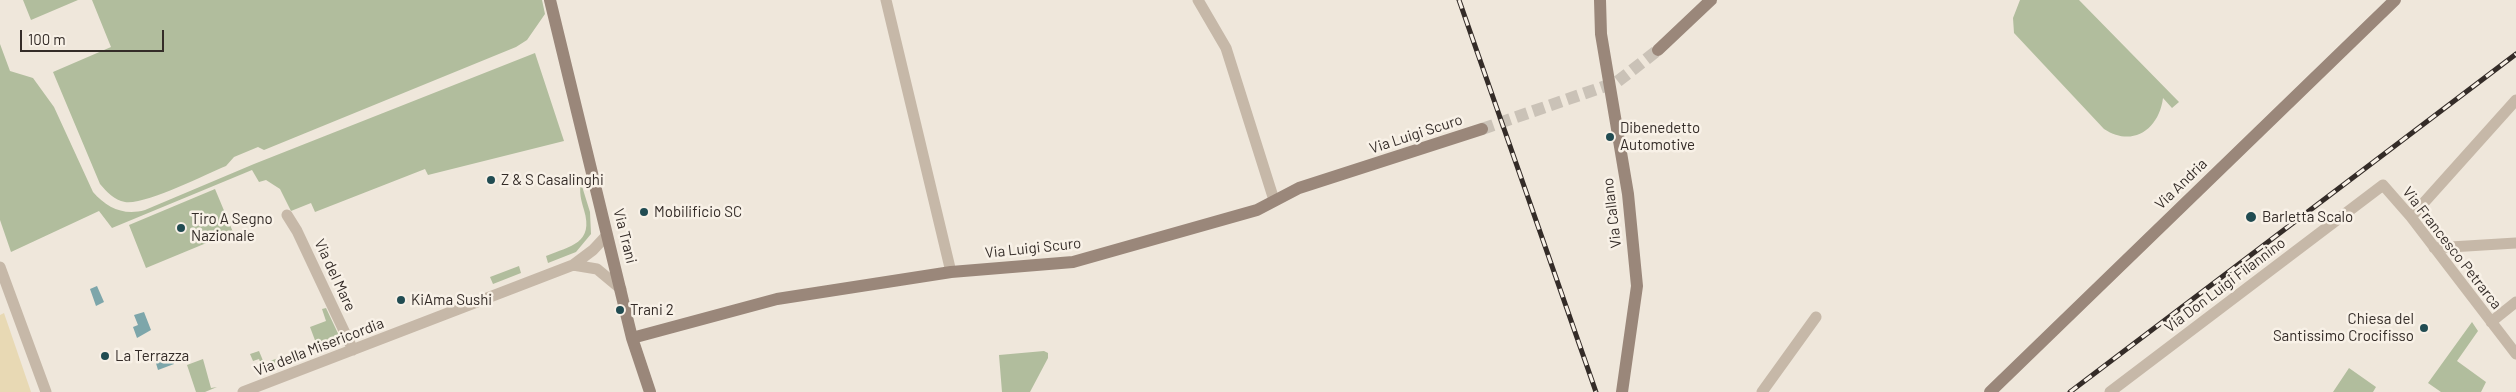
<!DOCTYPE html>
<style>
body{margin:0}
#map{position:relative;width:2516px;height:392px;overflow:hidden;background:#efe7db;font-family:Barlow,sans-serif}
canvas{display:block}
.scale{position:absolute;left:20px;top:30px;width:144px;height:22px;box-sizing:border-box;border:2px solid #342c28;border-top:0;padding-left:6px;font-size:15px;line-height:18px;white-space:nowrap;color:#342c28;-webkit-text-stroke:4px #f8f1e7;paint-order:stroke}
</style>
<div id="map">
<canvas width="2516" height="392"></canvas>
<div class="scale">100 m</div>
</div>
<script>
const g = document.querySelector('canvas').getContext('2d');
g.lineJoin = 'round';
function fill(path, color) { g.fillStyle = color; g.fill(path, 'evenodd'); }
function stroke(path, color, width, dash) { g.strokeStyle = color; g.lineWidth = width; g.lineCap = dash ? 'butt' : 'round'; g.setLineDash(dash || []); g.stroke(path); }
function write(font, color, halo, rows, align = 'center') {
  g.font = font + ' Barlow,sans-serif'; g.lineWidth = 5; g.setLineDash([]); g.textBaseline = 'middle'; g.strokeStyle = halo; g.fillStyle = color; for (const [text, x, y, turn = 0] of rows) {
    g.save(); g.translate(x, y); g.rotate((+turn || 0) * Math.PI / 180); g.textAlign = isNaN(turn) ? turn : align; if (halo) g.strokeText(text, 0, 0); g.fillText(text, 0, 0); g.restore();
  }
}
fill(new Path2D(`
 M23,0H78L31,20Z
 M92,0H542L545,14L527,40L516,47L264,150L258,147L234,157L226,166C204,175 146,205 125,202C114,200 107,192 100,184L53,72L111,47Z
 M2020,0H2079L2179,102L2172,108L2163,98C2159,129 2133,148 2104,129L2014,33L2013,18Z
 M0,44L10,71L33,78L54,107L93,192C107,208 124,216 145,210L254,164L535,53L564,141L428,175L425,169L315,212L311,203L291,211L280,189L266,180L259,182L252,170L112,228L99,211L11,252L0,220Z
 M581,183L590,212L591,234L576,252L548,263L546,256C571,246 594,243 584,210C581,200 579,192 581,183Z
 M215,189L233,232L146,268L129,225Z
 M519,266L521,273L493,284L490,277Z
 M326,308L342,342L319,351L310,327L326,321L322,309Z
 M2472,322L2478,331L2457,361L2486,382L2481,392H2441L2428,383Z
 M259,351L264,363L290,354L293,362L264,372L259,359L253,361L250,354Z
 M1044,351L1048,353V358L1030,392H1002L999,355Z
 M203,359L211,388L217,387L205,392H196L187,365Z
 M2349,368L2376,387L2373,392H2333Z`), '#b1bd9d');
fill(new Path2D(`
 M4,313L30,389L31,392H0V315Z`), '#e8d9b4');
fill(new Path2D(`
 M97,286L104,302L96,306L90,289Z
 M144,312L151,330L137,338L133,327L138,325L134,315Z
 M170,355L174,364L158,370L155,360Z`), '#7da6aa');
stroke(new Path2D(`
 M1482,129L1617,82L1658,50`), '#cac2b7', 12, [12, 6]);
stroke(new Path2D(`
 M886,0L951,272
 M1198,0L1226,48L1274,200
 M287,215L297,231L353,350
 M2411,217L2516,100
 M2434,248L2516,243
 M573,265L597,269L621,289
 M0,267L46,392
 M2491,322L2516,302
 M243,392L573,265L593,250L607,235
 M1762,392L1816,317
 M2110,392L2383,185L2411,217L2516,354`), '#c6b8a8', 11);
stroke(new Path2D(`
 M550,0L632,338L650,392
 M1600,0L1601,34L1628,194L1637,286L1622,392
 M1658,50L1711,0
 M632,338L777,299L951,272L1073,262L1257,210L1299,188L1482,129
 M1990,392L2395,0`), '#9a877a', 12);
const rail = new Path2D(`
 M1459,0L1596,392
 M2070,392L2516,54`);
stroke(rail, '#342c28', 5);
stroke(rail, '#f8f1e7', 3, [9]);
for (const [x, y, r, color] of [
 [1610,137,5,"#214c52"],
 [491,180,5,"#214c52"],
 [644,212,5,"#214c52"],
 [2251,217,6,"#214c52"],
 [181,228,5,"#214c52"],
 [401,300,5,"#214c52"],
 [620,310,5,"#214c52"],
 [2424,328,5,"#214c52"],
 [105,356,5,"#214c52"]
]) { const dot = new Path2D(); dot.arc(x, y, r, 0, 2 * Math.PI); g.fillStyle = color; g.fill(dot); stroke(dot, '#f8f1e7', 2); }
write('15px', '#342c28', '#f8f1e7', [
 ["Dibenedetto",1620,128],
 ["Automotive",1620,145],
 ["Z & S Casalinghi",501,180],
 ["Mobilificio SC",654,212],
 ["Barletta Scalo",2262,217],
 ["Tiro A Segno",191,219],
 ["Nazionale",191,236],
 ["KiAma Sushi",411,300],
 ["Trani 2",630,310],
 ["Chiesa del",2414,319,"right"],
 ["Santissimo Crocifisso",2414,336,"right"],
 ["La Terrazza",115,356]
], 'left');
write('15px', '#342c28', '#f8f1e7', [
 ["Via Luigi Scuro",1416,134,-18],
 ["Via Andria",2181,184,-44],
 ["Via Callano",1612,213,-97],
 ["Via Trani",625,236,76],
 ["Via Luigi Scuro",1033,248,-6],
 ["Via Francesco Petrarca",2452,248,52],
 ["Via del Mare",335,275,65],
 ["Via Don Luigi Filannino",2225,285,-37],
 ["Via della Misericordia",319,347,-21]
]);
</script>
